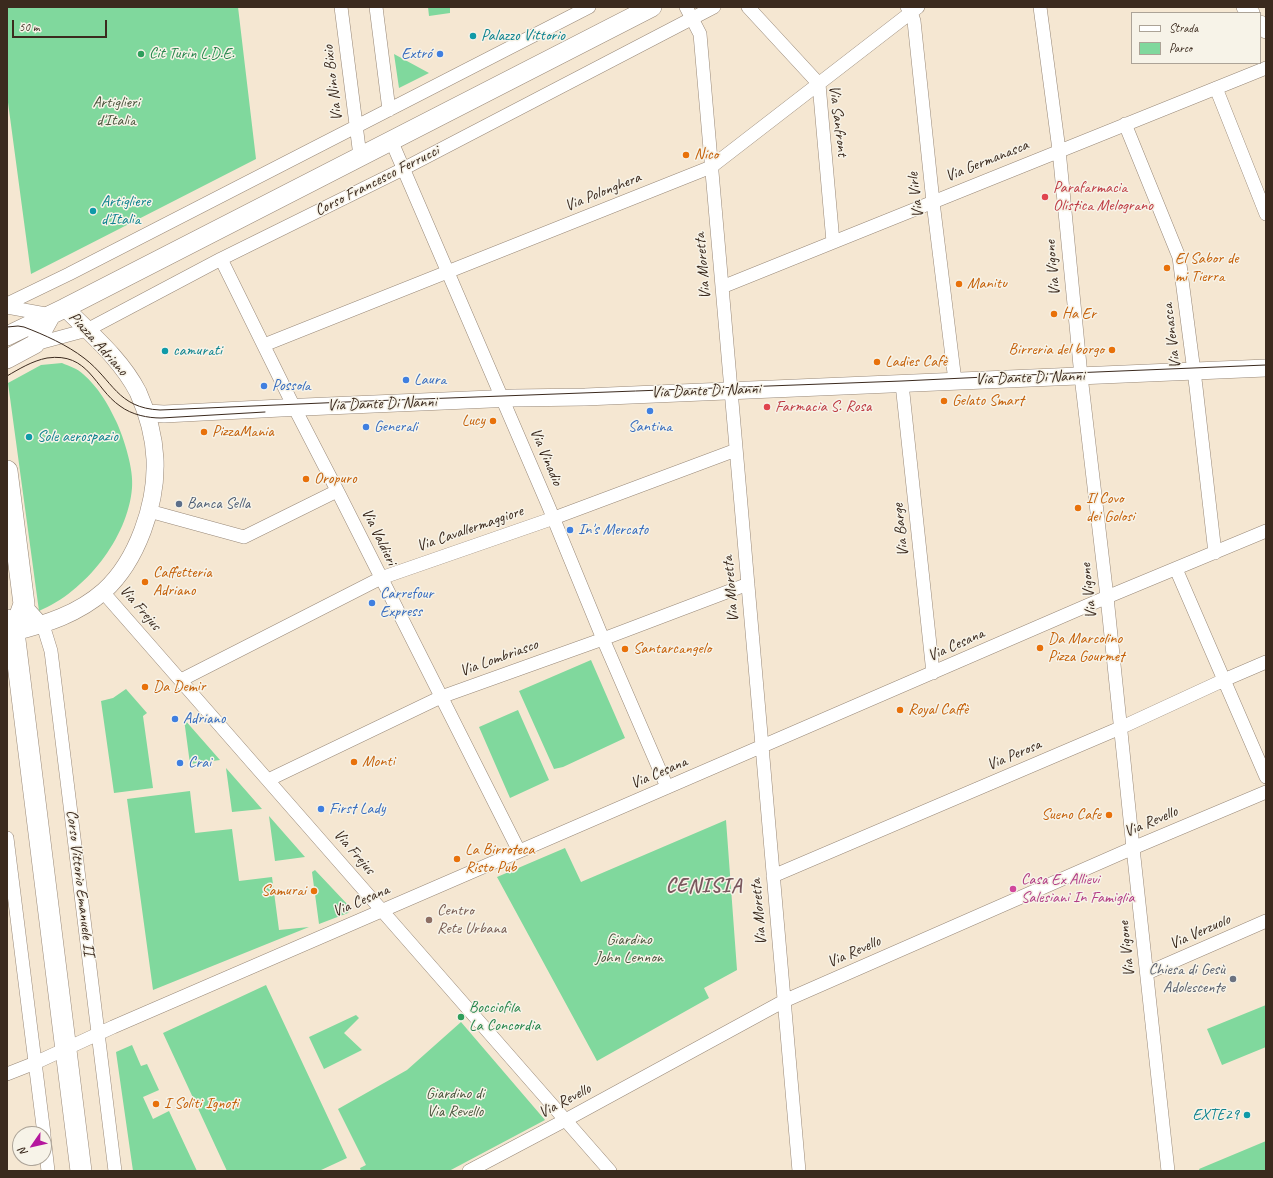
<!DOCTYPE html>
<meta charset="utf-8">
<style>
body{margin:0}
#map{position:relative;width:1273px;height:1178px;overflow:hidden;background:#f5e7d2;font-family:Caveat,sans-serif}
canvas{display:block}
.frame{position:absolute;inset:0;border:8px solid #3b2a1e;pointer-events:none}
.legend{position:absolute;left:1131px;top:12px;width:130px;height:52px;box-sizing:border-box;background:#f7f3e8;border:1px solid #aca397;margin:0;padding:5px 7px;list-style:none;font-size:12px;color:#3b2a1e}
.legend li{display:flex;align-items:center;gap:8px;height:20px}
.legend b{width:20px;border:1px solid #aca397}
.north{position:absolute;left:12px;top:1126px;width:40px;height:40px;box-sizing:border-box;background:#f7f3e8;border:1px solid #aca397;border-radius:50%;rotate:236deg;font-size:11px;font-weight:700;line-height:16px;text-align:center;color:#3b2a1e}
.north::after{content:'';display:block;margin:auto;width:14px;height:18px;background:#b5179e;clip-path:polygon(50% 0,100% 100%,50% 72%,0 100%)}
.scale{position:absolute;left:12px;top:20px;width:95px;height:18px;box-sizing:border-box;border:2px solid #3b2a1e;border-top:0;padding-left:5px;font-size:12px;line-height:14px;white-space:nowrap;color:#3b2a1e;-webkit-text-stroke:3px #f7f3e8;paint-order:stroke}
</style>
<div id="map">
<canvas width="1273" height="1178"></canvas>
<div class="frame"></div>
<ul class="legend">
<li><b style="height:5px;background:#fff"></b>Strada</li>
<li><b style="height:11px;background:#80d89d"></b>Parco</li>
</ul>
<div class="north">N</div>
<div class="scale">50 m</div>
</div>
<script>
const g = document.querySelector('canvas').getContext('2d');
g.lineJoin = 'round';
function fill(path, color) { g.fillStyle = color; g.fill(path, 'evenodd'); }
function stroke(path, color, width, dash) { g.strokeStyle = color; g.lineWidth = width; g.lineCap = dash ? 'butt' : 'round'; g.setLineDash(dash || []); g.stroke(path); }
function write(font, color, halo, rows, align = 'center') {
  g.font = font + ' Caveat,sans-serif'; g.lineWidth = 3; g.setLineDash([]); g.textBaseline = 'middle'; g.strokeStyle = halo; g.fillStyle = color; for (const [text, x, y, turn = 0] of rows) {
    g.save(); g.translate(x, y); g.rotate((+turn || 0) * Math.PI / 180); g.textAlign = isNaN(turn) ? turn : align; if (halo) g.strokeText(text, 0, 0); g.fillText(text, 0, 0); g.restore();
  }
}
fill(new Path2D(`
 M7,7H238L256,159L31,274L7,95Z
 M428,7H450V13L429,16Z
 M394,54L429,73L399,88Z
 M62,363C69,366 78,369 83,374C98,387 108,404 116,421C124,438 134,470 132,488C128,538 85,592 39,611L8,383L41,365Z
 M591,660L625,738L563,767L554,769L519,691Z
 M126,689L147,713L143,716L153,788L114,793L101,701L113,698Z
 M518,710L549,780L510,798L479,727Z
 M184,719L220,760L190,764Z
 M226,768L262,809L232,812Z
 M190,791L195,833L232,829L239,881L272,877L279,930L309,927L153,990L127,799Z
 M269,816L305,857L275,861Z
 M726,820L737,970L704,988L709,998L597,1061L497,877L565,848L581,882Z
 M315,870L349,906L350,910L348,913L319,924L312,872Z
 M266,985L347,1158L319,1171H227L163,1033Z
 M1266,1005V1047L1222,1065L1207,1029Z
 M356,1015L359,1018L344,1033L362,1050L324,1069L309,1037Z
 M461,1022L545,1120L449,1171H361L360,1168L366,1165L338,1109L407,1070Z
 M132,1045L141,1066L147,1064L159,1090L143,1097L153,1119L169,1111L197,1171H133L116,1052Z
 M1266,1141V1171H1200L1199,1169Z`), '#80d89d');
const minor = new Path2D(`
 M341,7L360,156
 M376,7L389,110
 M686,7L700,34L799,1171
 M748,7L819,84L833,242
 M907,7L911,12L914,21L933,202L955,381
 M1040,7L1059,150L1081,376L1107,597L1133,848L1168,1171
 M1216,88L1266,214
 M1125,124L1179,257L1196,387L1215,553
 M391,140L548,505L603,639L667,787
 M221,259L293,405L339,494L519,851
 M722,287L1266,68
 M7,304L69,274L589,7
 M7,307L51,315
 M35,344L87,330L221,259L403,169L714,7
 M264,345L711,167L918,7
 M902,384L933,673
 M149,511L244,537L337,491
 M1176,569L1266,777
 M103,592L610,1171
 M24,604L43,625L51,651L115,1171
 M181,680L381,578L554,518L736,450
 M268,780L441,697L603,639L748,584
 M7,838L44,1134
 M773,876L1120,728L1224,680L1266,662
 M1147,973L1266,921
 M7,1074L35,1063L113,1027L1107,597L1266,531
 M44,1136L48,1171
 M469,1171L573,1116L784,1001L1133,848L1266,792`);
const tertiary = new Path2D(`
 M1245,7L1251,13
 M1260,24L1266,30
 M147,413L164,414L281,408L514,398L585,397L1266,368
 M14,632C46,624 78,614 104,591C137,561 157,504 155,459C154,437 147,412 138,392C121,359 91,334 65,308`);
const secondary = new Path2D(`
 M7,336L65,308L652,7
 M7,359L35,344L51,315`);
const primary = new Path2D(`
 M7,471L24,604L14,632
 M7,620L14,632L81,1171`);
stroke(minor, '#988878', 14);
stroke(tertiary, '#988878', 18);
stroke(secondary, '#988878', 20);
stroke(primary, '#988878', 22);
stroke(minor, '#fff', 13);
stroke(tertiary, '#fff', 17);
stroke(secondary, '#fff', 19);
stroke(primary, '#fff', 21);
stroke(new Path2D(`
 M7,327L18,326L24,327C45,335 67,345 84,358C113,380 117,408 160,410L369,401L902,381L1048,374L1266,365
 M7,376C19,369 32,361 47,358C89,352 94,388 120,406C132,415 148,418 161,418L265,412`), '#3b2a1e', 1);
for (const [x, y, r, color] of [
 [473,36,4,"#0f9aa8"],
 [141,54,4,"#2e9e5b"],
 [440,54,4,"#3f7fe0"],
 [686,155,4,"#e8710a"],
 [1045,197,4,"#e0444e"],
 [93,211,4,"#0f9aa8"],
 [1167,268,4,"#e8710a"],
 [959,284,4,"#e8710a"],
 [1054,314,4,"#e8710a"],
 [1112,350,4,"#e8710a"],
 [165,351,4,"#0f9aa8"],
 [877,362,4,"#e8710a"],
 [406,380,4,"#3f7fe0"],
 [264,386,4,"#3f7fe0"],
 [944,401,4,"#e8710a"],
 [767,407,4,"#e0444e"],
 [650,411,4,"#3f7fe0"],
 [493,421,4,"#e8710a"],
 [366,427,4,"#3f7fe0"],
 [204,432,4,"#e8710a"],
 [29,437,4,"#0f9aa8"],
 [306,479,4,"#e8710a"],
 [179,504,4,"#5c6f8a"],
 [1078,508,4,"#e8710a"],
 [570,530,4,"#3f7fe0"],
 [145,582,4,"#e8710a"],
 [372,603,4,"#3f7fe0"],
 [1040,648,4,"#e8710a"],
 [625,649,4,"#e8710a"],
 [145,687,4,"#e8710a"],
 [900,710,4,"#e8710a"],
 [175,719,4,"#3f7fe0"],
 [354,762,4,"#e8710a"],
 [180,763,4,"#3f7fe0"],
 [321,809,4,"#3f7fe0"],
 [1109,815,4,"#e8710a"],
 [457,859,4,"#e8710a"],
 [1013,889,4,"#d1479c"],
 [314,891,4,"#e8710a"],
 [429,920,4,"#8d6e63"],
 [1233,979,4,"#6b7280"],
 [461,1017,4,"#2e9e5b"],
 [156,1104,4,"#e8710a"],
 [1247,1115,4,"#0f9aa8"]
]) { const dot = new Path2D(); dot.arc(x, y, r, 0, 2 * Math.PI); g.fillStyle = color; g.fill(dot); stroke(dot, '#f7f3e8', 1.5); }
write('16px', '#0d838f', '#f7f3e8', [
 ["Palazzo Vittorio",481,36],
 ["Artigliere",101,202],
 ["d'Italia",101,220],
 ["camurati",173,351],
 ["Sole aerospazio",37,437],
 ["EXTE29",1239,1115,"right"]
], 'left');
write('16px', '#27864d', '#f7f3e8', [
 ["Cit Turin L.D.E.",149,54],
 ["Bocciofila",469,1008],
 ["La Concordia",469,1026]
], 'left');
write('16px', '#366cbe', '#f7f3e8', [
 ["Extró",432,54,"right"],
 ["Laura",414,380],
 ["Possola",272,386],
 ["Generali",374,427],
 ["Santina",650,427,"center"],
 ["In's Mercato",578,530],
 ["Carrefour",380,594],
 ["Express",380,612],
 ["Adriano",183,719],
 ["Crai",188,763],
 ["First Lady",329,809]
], 'left');
write('16px', '#3b2a1e', '#f7f3e8', [
 ["Via Nino Bixio",333,83,-97],
 ["Via Sanfront",838,121,83],
 ["Via Germanasca",987,161,-22],
 ["Corso Francesco Ferrucci",377,181,-27],
 ["Via Polonghera",603,192,-22],
 ["Via Virle",916,195,-97],
 ["Via Moretta",703,266,-95],
 ["Via Vigone",1053,268,-95],
 ["Via Venasca",1172,336,-97],
 ["Piazza Adriano",98,344,48],
 ["Via Dante Di Nanni",1030,378,-2],
 ["Via Dante Di Nanni",706,391,-2],
 ["Via Dante Di Nanni",382,404,-2],
 ["Via Vinadio",546,457,67],
 ["Via Cavallermaggiore",470,529,-19],
 ["Via Barge",901,530,-96],
 ["Via Valdieri",379,537,64],
 ["Via Moretta",731,589,-95],
 ["Via Vigone",1089,591,-96],
 ["Via Frejus",140,608,49],
 ["Via Cesana",956,645,-24],
 ["Via Lombriasco",499,658,-20],
 ["Via Perosa",1014,755,-23],
 ["Via Cesana",659,773,-23],
 ["Via Revello",1151,822,-23],
 ["Via Frejus",354,852,49],
 ["Corso Vittorio Emanuele II",80,883,83],
 ["Via Cesana",361,901,-23],
 ["Via Moretta",759,912,-95],
 ["Via Verzuolo",1200,932,-24],
 ["Via Vigone",1127,949,-96],
 ["Via Revello",854,952,-24],
 ["Via Revello",565,1101,-28]
]);
write('16px', '#4c563e', '#f7f3e8', [
 ["Artiglieri",116,103],
 ["d'Italia",116,121],
 ["Giardino",629,940],
 ["John Lennon",629,958],
 ["Giardino di",455,1094],
 ["Via Revello",455,1112]
]);
write('16px', '#c56008', '#f7f3e8', [
 ["Nico",694,155],
 ["El Sabor de",1175,259],
 ["mi Tierra",1175,277],
 ["Manitu",967,284],
 ["Ha Er",1062,314],
 ["Birreria del borgo",1104,350,"right"],
 ["Ladies Cafè",885,362],
 ["Gelato Smart",952,401],
 ["Lucy",485,421,"right"],
 ["PizzaMania",212,432],
 ["Oropuro",314,479],
 ["Il Covo",1086,499],
 ["dei Golosi",1086,517],
 ["Caffetteria",153,573],
 ["Adriano",153,591],
 ["Da Marcolino",1048,639],
 ["Pizza Gourmet",1048,657],
 ["Santarcangelo",633,649],
 ["Da Demir",153,687],
 ["Royal Caffè",908,710],
 ["Monti",362,762],
 ["Sueno Cafe",1101,815,"right"],
 ["La Birroteca",465,850],
 ["Risto Pub",465,868],
 ["Samurai",306,891,"right"],
 ["I Soliti Ignoti",164,1104]
], 'left');
write('16px', '#be3a42', '#f7f3e8', [
 ["Parafarmacia",1053,188],
 ["Olistica Melograno",1053,206],
 ["Farmacia S. Rosa",775,407]
], 'left');
write('16px', '#4e5e75', '#f7f3e8', [
 ["Banca Sella",187,504]
], 'left');
write('16px', '#b23c85', '#f7f3e8', [
 ["Casa Ex Allievi",1021,880],
 ["Salesiani In Famiglia",1021,898]
], 'left');
write('16px', '#785e54', '#f7f3e8', [
 ["Centro",437,911],
 ["Rete Urbana",437,929]
], 'left');
write('16px', '#5b616d', '#f7f3e8', [
 ["Chiesa di Gesù",1225,970],
 ["Adolescente",1225,988]
], 'right');
g.letterSpacing = '1px';
write('bold 20px', '#7a575d', '#f7f3e8', [
 ["CENISIA",704,887]
]);
g.letterSpacing = '0px';
</script>
